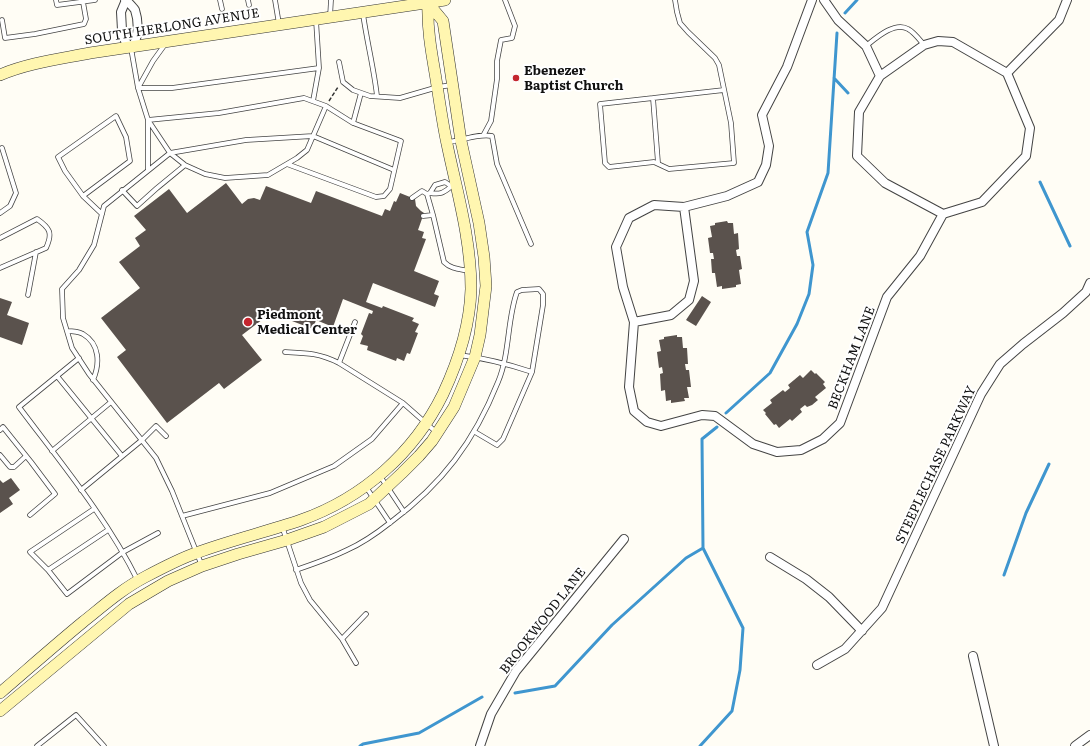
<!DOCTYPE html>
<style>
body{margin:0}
canvas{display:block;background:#fffdf5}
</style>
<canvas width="1090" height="746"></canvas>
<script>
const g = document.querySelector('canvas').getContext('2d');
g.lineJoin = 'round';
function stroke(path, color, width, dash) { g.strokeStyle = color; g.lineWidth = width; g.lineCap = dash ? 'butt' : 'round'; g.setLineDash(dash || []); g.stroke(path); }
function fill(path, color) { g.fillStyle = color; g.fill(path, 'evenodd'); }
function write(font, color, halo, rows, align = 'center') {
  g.font = font + ' Literata,serif'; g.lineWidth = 4; g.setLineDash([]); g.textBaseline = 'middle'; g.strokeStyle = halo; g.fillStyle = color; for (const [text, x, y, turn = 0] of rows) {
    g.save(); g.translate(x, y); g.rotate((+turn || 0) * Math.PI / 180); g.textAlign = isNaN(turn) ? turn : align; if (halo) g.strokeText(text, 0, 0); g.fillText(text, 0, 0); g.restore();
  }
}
stroke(new Path2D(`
 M845,13L857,0
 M834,78L848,93
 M1040,182L1070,246
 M726,413L770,373L797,324L809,294L813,265L807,232L828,173L837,33
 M1004,575L1026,513L1049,464
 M515,693L555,686L612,625L686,558L703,548L702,439L717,427
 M360,746L363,744L419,733L482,697
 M700,746L732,711L740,670L743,628L703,548`), '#3f96cf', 3);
fill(new Path2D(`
 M226,183L242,204L248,199L254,198L260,200L266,186L311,203L316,191L382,216L385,209L390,211L394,201L396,202L400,193L415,199L416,206L421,211L424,213L418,230L424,232L422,238L426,239L414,271L439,281L434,294L439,296L435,307L373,283L366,302L382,308L383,306L414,318L412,321L419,324L415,332L418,333L410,354L407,353L404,361L397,358L396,361L367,350L368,346L360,344L363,336L361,334L369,313L372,314L373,311L343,299L333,327L316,320L313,329L271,313L242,335L262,360L224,389L219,383L167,423L117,357L126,350L101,318L140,288L119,262L140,246L135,238L146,230L134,216L169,189L187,213Z
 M727,221L728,223H733L734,234L738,233L739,249L736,250L737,256H740L742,269L739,270L741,284L736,285V287L722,289V286L717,287L715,273H712L711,259H714L713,253H710L708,238L712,237L710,226L715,225V223Z
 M702,296L711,302L696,326L686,320Z
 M0,298L12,302L7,315L29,323L22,345L0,337Z
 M677,335V337H682L683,348H687L688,364H685L686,370H689L691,387H687L689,398H684L685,401L671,403V400L666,401L665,390L661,391L660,374L663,373L662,367L659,368L657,352L661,351L659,340L664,339V337Z
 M811,370L815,374L816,373L825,382L823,384L826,388L815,397L818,400L812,405L807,407L805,405L800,409L802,412L792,421L790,419L779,428L776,424L774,425L765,414L766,413L763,410L772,403L770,400L783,390L785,392L790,388L788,385L800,375L803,378Z
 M11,478L20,490L9,498L13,504L0,513V480L3,483Z`), '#5a524d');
const lane = new Path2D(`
 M56,0L57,5L95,0
 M220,0L222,9
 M248,0L249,5
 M275,0L279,24
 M675,0L677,12L680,23L688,32L715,58L719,65L731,123L734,163L669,169L654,162L609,167L605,163L600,104L724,90
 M363,14C367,42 374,69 377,96
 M330,17L331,0
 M2,20L5,38L35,34L84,24L86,19L83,2
 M166,43L153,61L138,88H172L319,68L316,20
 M866,46C876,38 895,21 908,29C914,32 919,39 924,45
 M131,48L138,88L148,120L170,153L104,206L94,245L79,270L62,289L63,318L72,348L89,374L156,458L172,491L202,566
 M339,62L343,82L353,90L370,96L400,98L438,87L452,85
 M653,98L658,163
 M313,101L319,68
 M484,134L491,121L497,79V61L501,40L512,38L515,26L505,0
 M447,142C462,141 478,133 492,136L497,164L531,244
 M170,153L246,140L313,136L394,170
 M170,153L185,165L205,174L225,178L268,175L297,158L307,150L326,106
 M287,164L376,197L384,196L390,189L401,141L353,123
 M148,170V120L219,113L304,98L326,106L353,123L361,93
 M122,190L137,206L157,188L185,165
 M430,193C442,195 444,192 452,186
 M427,194L430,193L435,185L445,182L451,186
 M83,196L130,161L126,137L116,116L58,157L65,171L83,196L102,214
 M412,198L422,191L427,194L433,215L423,216
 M0,213L10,206L16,193L2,148
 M433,215L444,262C451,269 459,269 469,271
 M0,238L37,219C50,228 53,233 46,248L0,268
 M28,295L36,252
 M67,331C72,331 79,332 83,334C100,344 100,364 93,380
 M285,352C307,353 319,353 339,363L403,403L436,432
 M459,355C484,358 508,364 532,372
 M79,358L19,407C61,463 107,518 138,581
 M339,363L355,322
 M57,376L122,456
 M0,430L3,427L31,462L55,494L30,515
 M52,451L111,402
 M0,455L10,467H14L26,456
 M380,476L404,512
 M366,487L390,523
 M81,490L142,440L156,426L166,436
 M94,509L30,552L48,570L67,594L123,552L158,533
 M182,516L270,493L334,466L372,439L403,403
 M282,526L301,583L310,600L342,639L356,663
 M48,570L108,530
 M296,570C313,564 331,558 347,550C363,543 377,533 391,522C442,484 474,442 498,382C510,354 507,319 517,292L522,290L539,289L543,294V305L532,372L503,439L497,445L475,432
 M342,639L366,614
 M37,746L76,715L104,746`);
const street = new Path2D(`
 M125,0H126C129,3 133,7 135,10C139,22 139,39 131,48L125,41L122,30L121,12L126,0
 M812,0L787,67L762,115L769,146L766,165L758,182L727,196L684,207L654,205L629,218L616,247L623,287L634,322L629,387L634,411L647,422L661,426L702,415L715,416L753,444L777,452L801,450L823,439L840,423L887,297L920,256L943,214
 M824,0L838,20L866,46L880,76
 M938,41L953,42L1007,73L1030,128L1026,156L982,202L943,214L885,183L857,156L859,112L880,76L924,45Z
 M1007,73L1059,20L1067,0
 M634,322L671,315L689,300L694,281L684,207
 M770,557L806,579L829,597L862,631
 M973,656L994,746
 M817,665L845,649L882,608L981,394L1000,364L1023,344L1063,313L1086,292L1090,283
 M480,746L491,714L516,671L624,539
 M1075,746L1090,735`);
const secondary = new Path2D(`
 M0,75C28,63 60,59 90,53L445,0
 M0,693C28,669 55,645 83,622C103,606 122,589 145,577C162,568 179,559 196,553C231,540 266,532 301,520C363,498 414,453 443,394C458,362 470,325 471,289C471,239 457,192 447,144C442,121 439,97 435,73C431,50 427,27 428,3
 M0,711L129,604L168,581L202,566L238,554L287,540L324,527L369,504L402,473L419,456L432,441L454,407L475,357L480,335L486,286L484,257L479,223L461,141L443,21L428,3`);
stroke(lane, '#444', 5.5);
stroke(street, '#444', 10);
stroke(secondary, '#333', 12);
stroke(new Path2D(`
 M329,101L338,87`), '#333', 1.5, [4, 2]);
stroke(lane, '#fff', 4);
stroke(street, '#fff', 8);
stroke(secondary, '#fff6b0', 11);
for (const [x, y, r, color] of [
 [516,78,4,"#c4262e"],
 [248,322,5,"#c4262e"]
]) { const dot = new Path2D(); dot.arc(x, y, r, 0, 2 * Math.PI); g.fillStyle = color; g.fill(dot); stroke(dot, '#fff', 1.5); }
write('13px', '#111', '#fff', [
 ["SOUTH HERLONG AVENUE",172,27,-9],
 ["BECKHAM LANE",852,358,-69],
 ["STEEPLECHASE PARKWAY",936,465,-65],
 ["BROOKWOOD LANE",543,621,-52]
]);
write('bold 13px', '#111', '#fff', [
 ["Ebenezer",524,71],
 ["Baptist Church",524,86],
 ["Piedmont",257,315],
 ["Medical Center",257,330]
], 'left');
</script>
